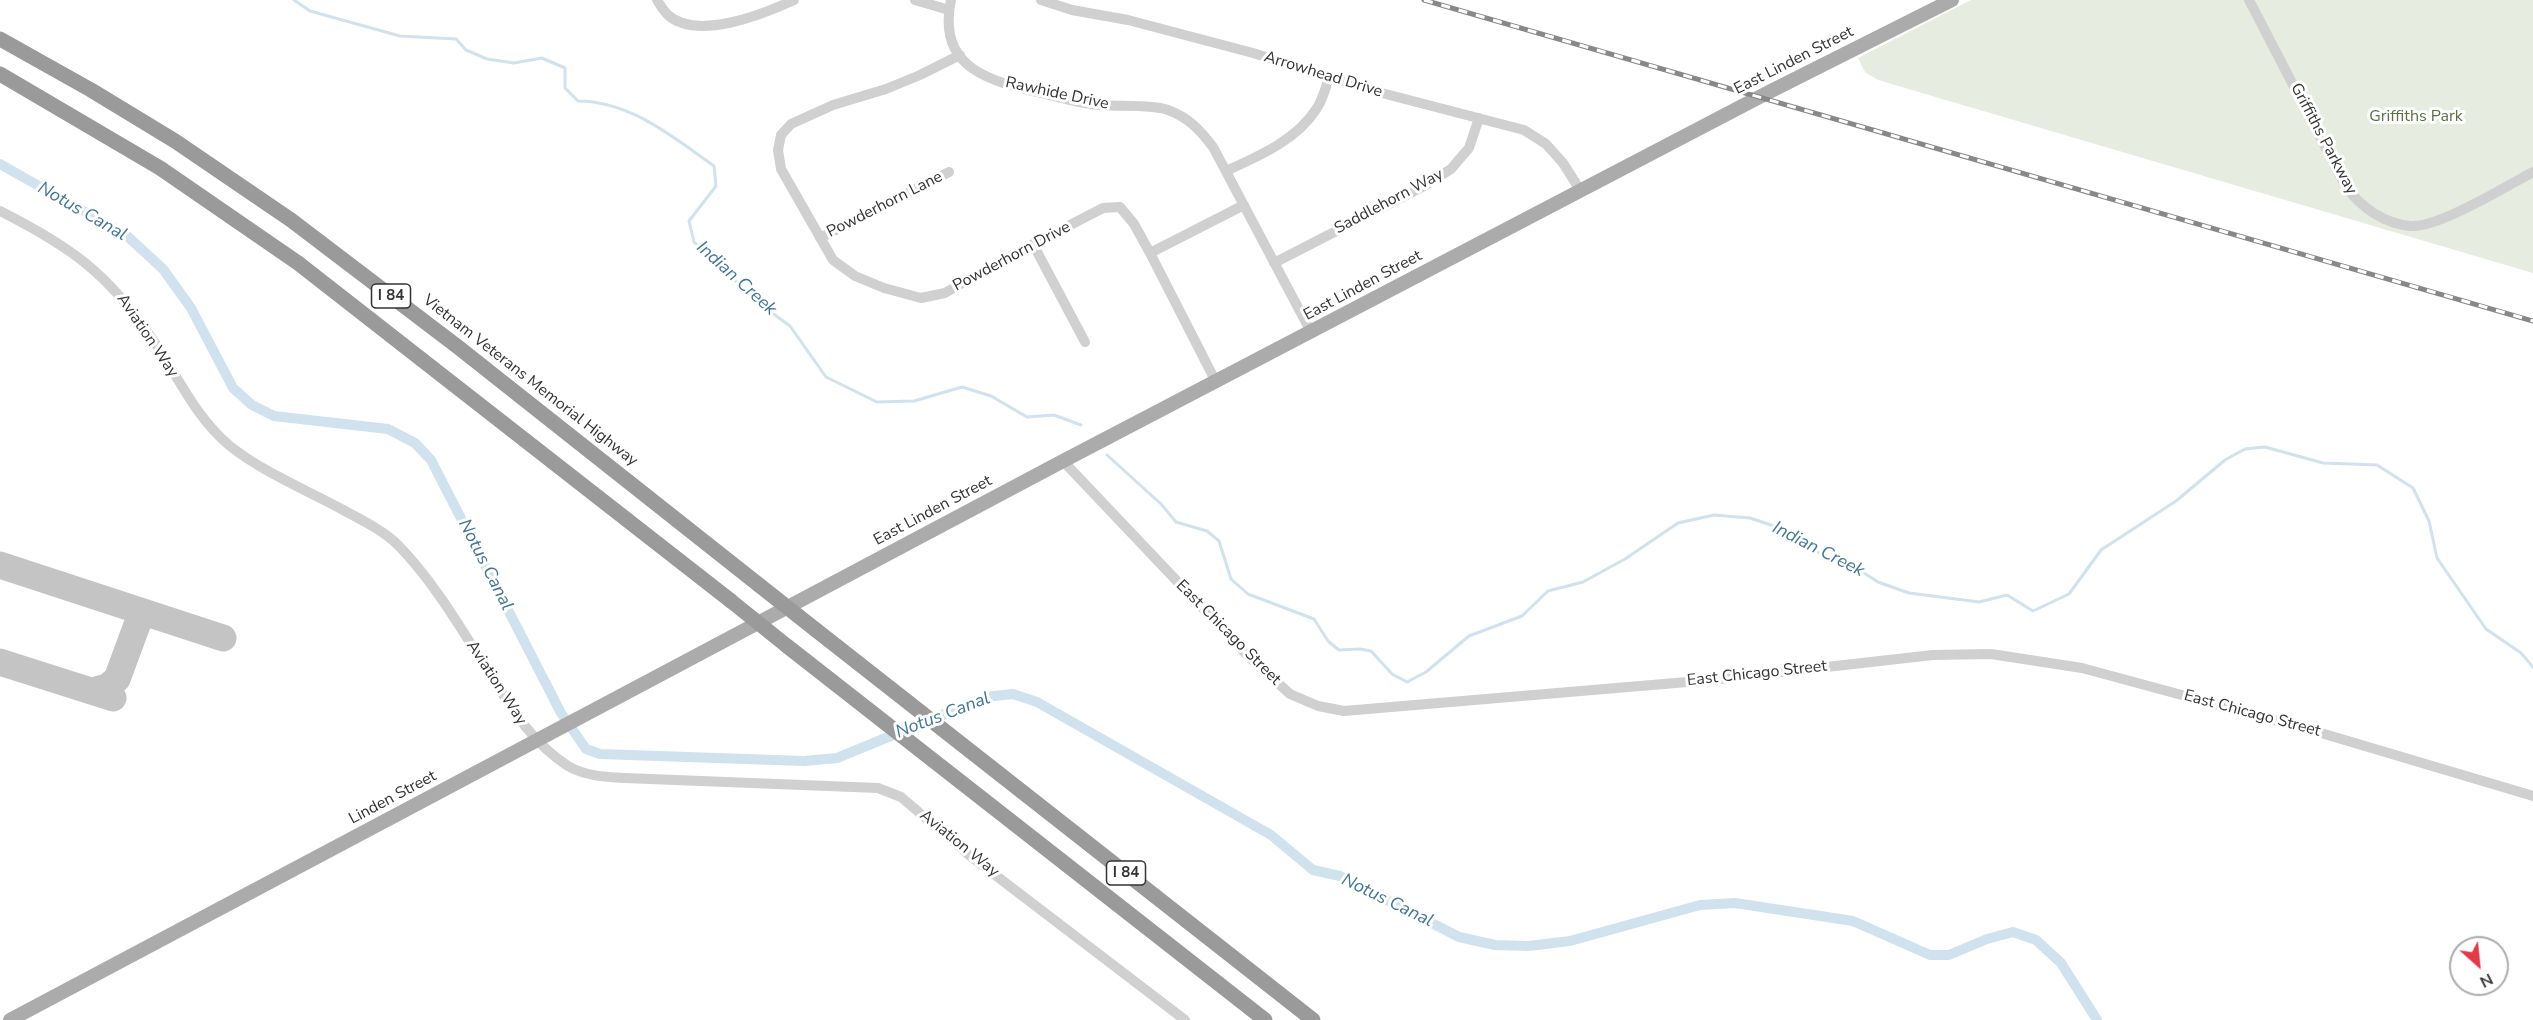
<!DOCTYPE html>
<style>
body{margin:0}
#map{position:relative;width:2533px;height:1020px;overflow:hidden;background:#fff;font-family:"Nunito Sans",sans-serif}
canvas{display:block}
.north{position:absolute;left:2449px;top:936px;width:60px;height:60px;box-sizing:border-box;background:#fff;border:2px solid #adadad;border-radius:50%;rotate:153deg;font-size:16px;font-weight:700;line-height:24px;text-align:center;color:#333}
.north::after{content:'';display:block;margin:auto;width:21px;height:27px;background:#e63946;clip-path:polygon(50% 0,100% 100%,50% 72%,0 100%)}
</style>
<div id="map">
<canvas width="2533" height="1020"></canvas>
<div class="north">N</div>
</div>
<script>
const g = document.querySelector('canvas').getContext('2d');
g.lineJoin = 'round';
function fill(path, color) { g.fillStyle = color; g.fill(path, 'evenodd'); }
function stroke(path, color, width, dash) { g.strokeStyle = color; g.lineWidth = width; g.lineCap = dash ? 'butt' : 'round'; g.setLineDash(dash || []); g.stroke(path); }
function write(font, color, halo, rows, align = 'center') {
  g.font = font + ' "Nunito Sans",sans-serif'; g.lineWidth = 6; g.setLineDash([]); g.textBaseline = 'middle'; g.strokeStyle = halo; g.fillStyle = color; for (const [text, x, y, turn = 0] of rows) {
    g.save(); g.translate(x, y); g.rotate((+turn || 0) * Math.PI / 180); g.textAlign = isNaN(turn) ? turn : align; if (halo) g.strokeText(text, 0, 0); g.fillText(text, 0, 0); g.restore();
  }
}
fill(new Path2D(`
 M1971,0H2533V273L1878,80L1865,72L1858,58Z`), '#e6ecdf');
stroke(new Path2D(`
 M294,0L310,11L400,36L456,39L466,50L487,59L514,63L542,58L565,68V88L578,101C630,101 673,137 714,166L716,186L689,221L694,242L760,304L790,326L826,377L877,402L914,401L962,387L991,396L1027,417L1054,415L1081,425
 M1107,455L1161,504L1176,522L1207,531L1219,541L1231,579L1248,594L1314,619L1328,641L1339,650L1360,649L1371,651L1392,674L1407,682L1426,672L1469,636L1522,616L1548,591L1583,582L1625,559L1678,523L1714,515L1750,518L1783,529L1824,556L1850,564L1878,582L1909,593L1979,602L2007,595L2033,611L2069,594L2101,550L2176,501L2225,460L2245,449L2265,447L2323,463L2377,465L2413,488L2429,521L2437,558L2486,629L2521,653L2533,667`), '#cfe2ee', 3);
stroke(new Path2D(`
 M0,164L126,235L163,269L191,308L233,388L252,405L274,416L388,429L415,443L431,460L561,713L586,749L600,754L804,761L837,758L986,697L1013,694L1037,702L1271,835L1313,870L1340,876L1459,937L1495,945L1529,946L1570,941L1700,905L1735,903L1853,921L1930,955H1949L1987,939L2013,932L2036,940L2061,963L2097,1020`), '#cfe2ee', 10);
stroke(new Path2D(`
 M0,565L223,638
 M0,662L113,698
 M92,691L107,687L117,679L141,614`), '#c4c4c4', 27);
stroke(new Path2D(`
 M657,0C660,5 664,11 668,15C697,41 764,14 794,0
 M915,0L949,10
 M951,0C936,70 993,82 1046,94C1063,98 1082,104 1100,105C1119,107 1150,104 1168,110C1188,117 1200,130 1213,147L1311,332
 M1041,0L1072,10L1128,20L1253,53L1378,92L1524,130L1546,144L1563,163L1580,190
 M2249,0L2346,187C2361,207 2384,224 2411,226C2438,228 2507,186 2533,172
 M960,55L920,75L886,89L833,105L791,124L781,135L778,150L781,169L833,260L855,276L884,288L921,298L945,293L997,263L1103,208L1120,207L1134,224L1150,253L1216,382
 M1226,171C1259,156 1297,140 1317,108C1323,99 1326,87 1329,77
 M0,211C71,247 108,273 153,340C178,376 195,417 230,446C264,473 307,490 345,511C362,520 384,531 398,545C435,583 461,629 490,674C512,709 532,743 568,766C585,776 606,777 625,778L878,788L901,797L969,855L1185,1020
 M820,238L949,172
 M1034,246L1085,342
 M1150,253L1244,205
 M1274,263L1424,186L1451,169L1469,148L1479,118
 M1063,461L1249,657L1290,694L1318,706L1344,711L1711,680L1933,655L1991,654L2082,668L2311,730L2533,796`), '#d0d0d0', 10);
stroke(new Path2D(`
 M10,1020L1063,461L1769,92L1952,0`), '#ababab', 14);
stroke(new Path2D(`
 M0,39L91,90L175,141L291,220L458,347L759,585
 M0,74L160,168L298,263L731,601
 M816,630L1313,1020
 M787,646L1265,1020`), '#9a9a9a', 15);
const rail = new Path2D(`
 M1424,0L2533,321`);
stroke(rail, '#888', 5);
stroke(rail, '#fff', 3, [9]);
stroke(new Path2D(`
 M759,585L816,630
 M731,601L787,646`), '#9a9a9a', 15);
for (const [x, y, w] of [
 [391,296,39],
 [1126,873,39]
]) { const box = new Path2D(); box.roundRect(x - w / 2, y - 12, w, 24, 4.5); g.fillStyle = '#fff'; g.fill(box); stroke(box, '#333', 1.5); }
write('bold 15px', '#333', null, [
 ["I 84",391,296],
 ["I 84",1126,873]
]);
write('16px', '#333', '#fff', [
 ["East Linden Street",1794,61,-27],
 ["Arrowhead Drive",1323,75,17],
 ["Rawhide Drive",1057,94,12],
 ["Griffiths Parkway",2323,139,62],
 ["Saddlehorn Way",1389,202,-28],
 ["Powderhorn Lane",885,205,-27],
 ["Powderhorn Drive",1012,257,-28],
 ["East Linden Street",1363,286,-28],
 ["Aviation Way",147,336,56],
 ["Vietnam Veterans Memorial Highway",530,381,38],
 ["East Linden Street",933,511,-28],
 ["East Chicago Street",1228,633,45],
 ["East Chicago Street",1757,674,-6],
 ["Aviation Way",496,683,57],
 ["East Chicago Street",2252,714,15],
 ["Linden Street",393,798,-28],
 ["Aviation Way",959,844,39]
]);
write('16px', '#56703f', '#fff', [
 ["Griffiths Park",2416,117]
]);
write('italic 18px', '#3f7597', '#fff', [
 ["Notus Canal",82,212,30],
 ["Indian Creek",736,279,42],
 ["Indian Creek",1818,550,27],
 ["Notus Canal",485,565,63],
 ["Notus Canal",943,716,-21],
 ["Notus Canal",1387,901,26]
]);
</script>
